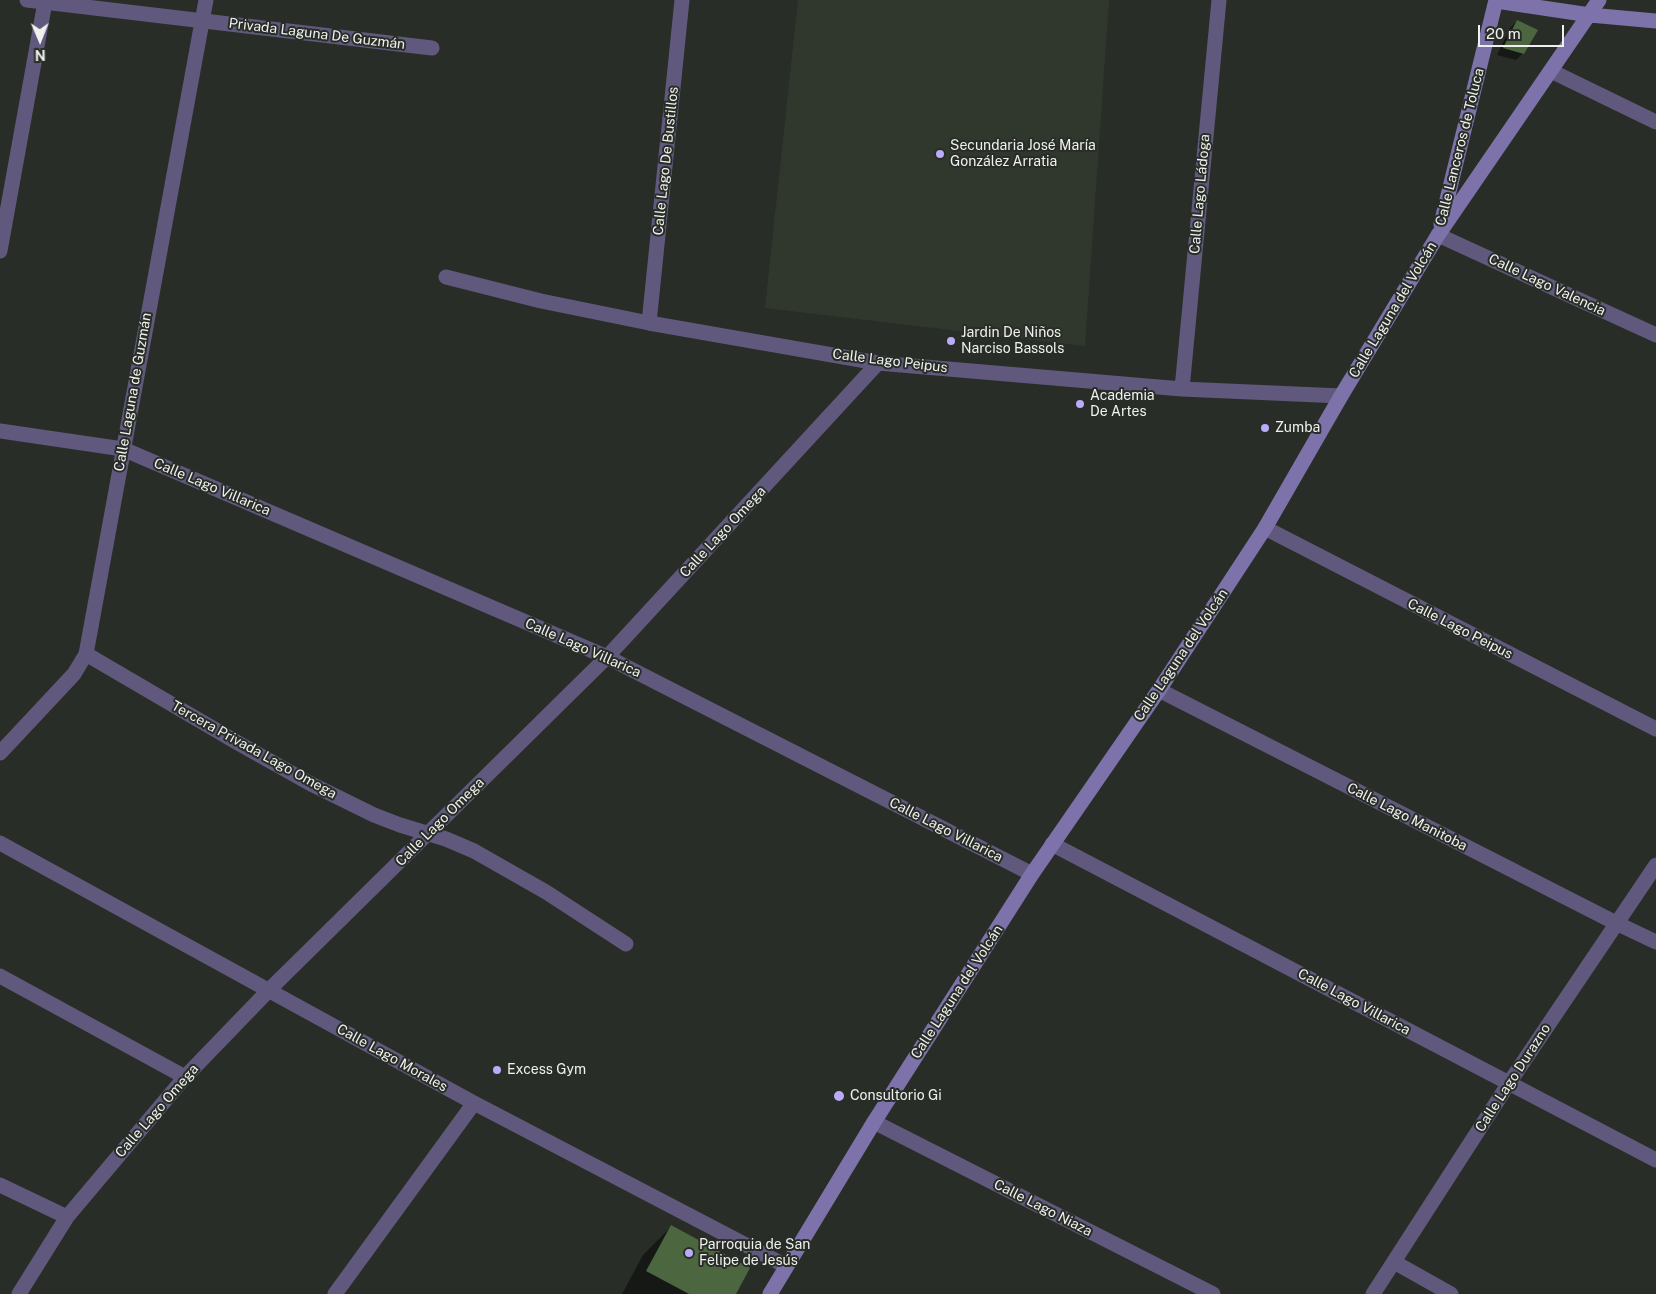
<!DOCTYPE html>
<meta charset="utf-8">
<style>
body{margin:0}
#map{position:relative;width:1656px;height:1294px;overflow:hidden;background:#292d27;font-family:"Public Sans",sans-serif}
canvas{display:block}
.north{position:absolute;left:15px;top:15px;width:50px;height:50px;-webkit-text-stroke:4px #292d27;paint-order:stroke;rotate:179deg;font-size:14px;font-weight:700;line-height:20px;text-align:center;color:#eef1ed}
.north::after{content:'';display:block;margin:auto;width:18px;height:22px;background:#eef1ed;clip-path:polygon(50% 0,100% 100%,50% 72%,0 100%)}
.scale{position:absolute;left:1478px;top:25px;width:86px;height:22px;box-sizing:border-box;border:2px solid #eef1ed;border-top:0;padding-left:6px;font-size:15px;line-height:18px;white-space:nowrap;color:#eef1ed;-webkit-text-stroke:4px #292d27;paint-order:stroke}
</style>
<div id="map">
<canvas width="1656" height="1294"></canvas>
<div class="north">N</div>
<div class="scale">20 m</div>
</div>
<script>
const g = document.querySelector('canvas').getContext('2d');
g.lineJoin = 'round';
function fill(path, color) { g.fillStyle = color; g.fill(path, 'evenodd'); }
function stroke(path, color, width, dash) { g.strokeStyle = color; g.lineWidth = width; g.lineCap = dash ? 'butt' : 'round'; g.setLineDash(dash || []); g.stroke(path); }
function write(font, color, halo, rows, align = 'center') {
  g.font = font + ' "Public Sans",sans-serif'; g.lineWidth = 4; g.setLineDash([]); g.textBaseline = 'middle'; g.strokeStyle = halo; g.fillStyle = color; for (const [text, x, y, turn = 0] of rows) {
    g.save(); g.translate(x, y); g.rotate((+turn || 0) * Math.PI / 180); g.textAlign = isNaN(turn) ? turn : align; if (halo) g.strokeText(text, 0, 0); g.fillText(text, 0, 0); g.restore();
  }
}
fill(new Path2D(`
 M798,0H1109L1085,346L765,308Z`), '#30382d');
fill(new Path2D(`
 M1517,21L1523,53L1516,60L1497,55L1510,28Z
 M671,1227L735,1294H622L643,1255Z`), '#0007');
fill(new Path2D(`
 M1517,20L1538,30L1524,54L1503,48Z
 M671,1225L750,1268L736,1294H689L646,1271Z`), '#4c663f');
stroke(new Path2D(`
 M27,0L432,48
 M1551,71L1656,122
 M1438,235L1656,335
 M0,251L45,2
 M446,277L541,301L649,323L878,363L1182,389L1341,396
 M649,323L682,0
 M1182,389L1219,0
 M0,431L123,449L607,657L1032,874
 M1265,528L1656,729
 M86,654L238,743L311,784L374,815L400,825L446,839L474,851L546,892L626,944
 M1159,690L1616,923L1656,942
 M0,753L74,674L86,654L206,0
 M0,843L474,1103L786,1266
 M1052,844L1656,1160
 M0,976L185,1077
 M874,1122L1213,1294
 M0,1185L67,1217
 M1394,1262L1451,1294
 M19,1294L67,1217L185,1077L269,990L607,657L878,363
 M335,1294L474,1103
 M1373,1294L1509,1083L1656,865`), '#60597d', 15);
stroke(new Path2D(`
 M1496,1L1590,15L1656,21
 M1441,224L1496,0
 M770,1294L874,1122L1032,874L1159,690L1265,528L1341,396L1438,235L1599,0`), '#7d72aa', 15);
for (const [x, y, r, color] of [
 [940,154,5,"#b9abf7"],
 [951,341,5,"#b9abf7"],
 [1080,404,5,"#b9abf7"],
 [1265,428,5,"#b9abf7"],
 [497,1070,5,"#b9abf7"],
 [839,1096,6,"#b9abf7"],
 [689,1253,5,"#b9abf7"]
]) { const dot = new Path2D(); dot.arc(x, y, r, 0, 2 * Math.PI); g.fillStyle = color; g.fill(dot); stroke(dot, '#292d27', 2); }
write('14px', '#eef1ed', '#292d27', [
 ["Privada Laguna De Guzmán",317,34,7],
 ["Calle Lanceros de Toluca",1460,147,-76],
 ["Calle Lago De Bustillos",666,161,-84],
 ["Calle Lago Ládoga",1200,194,-85],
 ["Calle Lago Valencia",1547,285,25],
 ["Calle Laguna del Volcán",1393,310,-59],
 ["Calle Lago Peipus",890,361,7],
 ["Calle Laguna de Guzmán",133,392,-80],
 ["Calle Lago Villarica",212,487,23],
 ["Calle Lago Omega",723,532,-47],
 ["Calle Lago Peipus",1460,629,27],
 ["Calle Lago Villarica",583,648,24],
 ["Calle Laguna del Volcán",1181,655,-56],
 ["Tercera Privada Lago Omega",254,750,29],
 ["Calle Lago Manitoba",1407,817,27],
 ["Calle Lago Omega",440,822,-45],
 ["Calle Lago Villarica",946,830,27],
 ["Calle Laguna del Volcán",957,992,-57],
 ["Calle Lago Villarica",1354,1002,28],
 ["Calle Lago Morales",392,1058,29],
 ["Calle Lago Durazno",1513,1078,-57],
 ["Calle Lago Omega",157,1111,-49],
 ["Calle Lago Niaza",1043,1208,27]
]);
write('14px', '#eef1ed', '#292d27', [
 ["Secundaria José María",950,146],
 ["González Arratia",950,162],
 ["Jardin De Niños",961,333],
 ["Narciso Bassols",961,349],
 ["Academia",1090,396],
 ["De Artes",1090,412],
 ["Zumba",1275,428],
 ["Excess Gym",507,1070],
 ["Consultorio Gi",850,1096],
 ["Parroquia de San",699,1245],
 ["Felipe de Jesús",699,1261]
], 'left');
</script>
